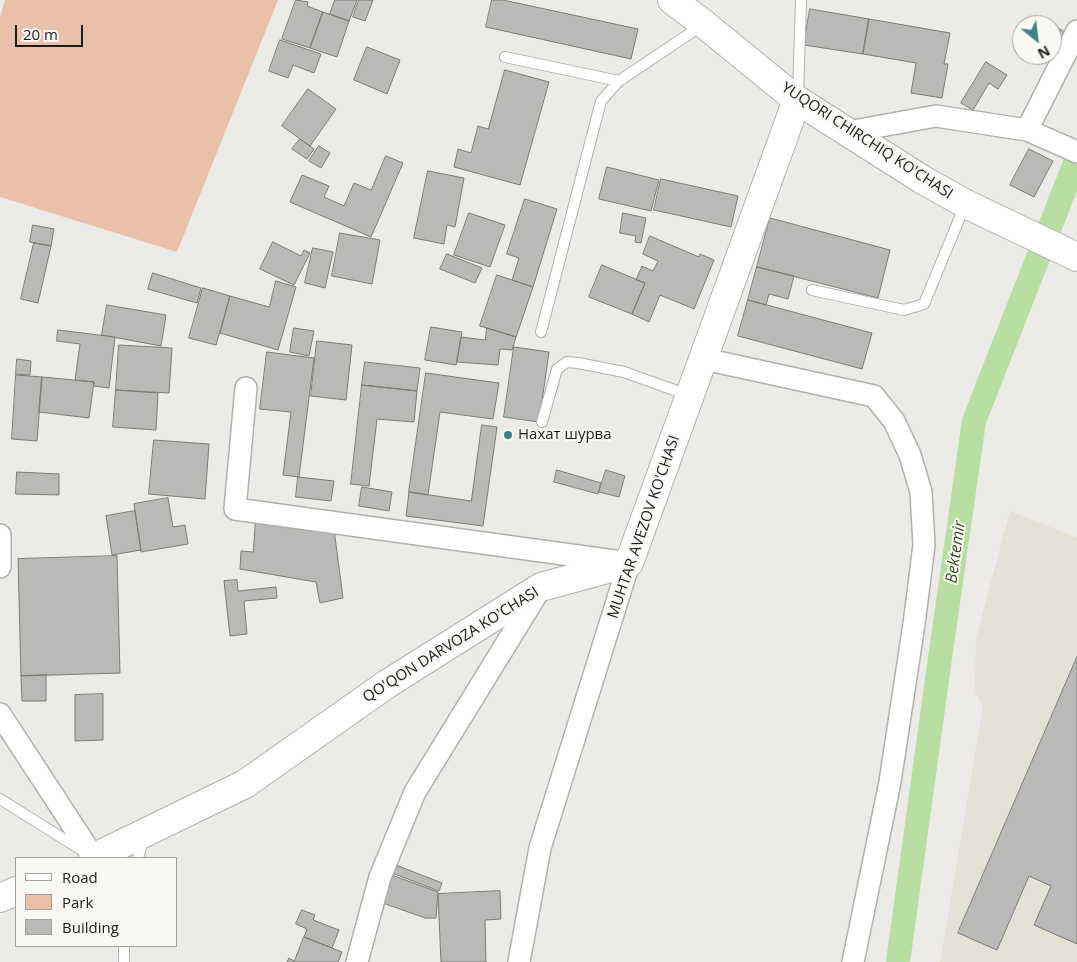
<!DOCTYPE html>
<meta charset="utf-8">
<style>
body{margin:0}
#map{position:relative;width:1077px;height:962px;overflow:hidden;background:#ecebe8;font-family:"Open Sans",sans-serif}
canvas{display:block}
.legend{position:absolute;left:15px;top:857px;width:162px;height:90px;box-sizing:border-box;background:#f9f8f5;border:1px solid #a0a09d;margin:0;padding:6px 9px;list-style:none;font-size:15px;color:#1b1b1a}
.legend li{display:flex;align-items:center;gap:10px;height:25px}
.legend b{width:25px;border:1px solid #a0a09d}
.north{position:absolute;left:1012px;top:15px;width:50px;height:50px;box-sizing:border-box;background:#f9f8f5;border:1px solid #a0a09d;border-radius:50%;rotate:151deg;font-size:14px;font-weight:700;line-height:20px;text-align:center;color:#1b1b1a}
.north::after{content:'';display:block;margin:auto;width:18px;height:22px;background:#3c8484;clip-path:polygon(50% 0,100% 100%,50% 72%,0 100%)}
.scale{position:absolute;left:15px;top:25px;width:68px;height:22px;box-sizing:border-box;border:2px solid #1b1b1a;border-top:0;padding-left:6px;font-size:15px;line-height:18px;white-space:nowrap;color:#1b1b1a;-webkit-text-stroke:4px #f9f8f5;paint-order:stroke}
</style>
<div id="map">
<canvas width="1077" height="962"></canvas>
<ul class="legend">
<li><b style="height:6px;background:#fff"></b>Road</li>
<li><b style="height:14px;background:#eac1a8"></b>Park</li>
<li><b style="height:14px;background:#b9bab7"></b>Building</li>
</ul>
<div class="north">N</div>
<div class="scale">20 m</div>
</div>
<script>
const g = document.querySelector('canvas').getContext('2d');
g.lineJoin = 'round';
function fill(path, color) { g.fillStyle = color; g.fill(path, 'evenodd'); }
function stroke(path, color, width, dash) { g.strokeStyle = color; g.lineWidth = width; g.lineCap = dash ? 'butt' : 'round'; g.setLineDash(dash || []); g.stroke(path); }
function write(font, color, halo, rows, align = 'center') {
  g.font = font + ' "Open Sans",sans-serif'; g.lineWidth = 4; g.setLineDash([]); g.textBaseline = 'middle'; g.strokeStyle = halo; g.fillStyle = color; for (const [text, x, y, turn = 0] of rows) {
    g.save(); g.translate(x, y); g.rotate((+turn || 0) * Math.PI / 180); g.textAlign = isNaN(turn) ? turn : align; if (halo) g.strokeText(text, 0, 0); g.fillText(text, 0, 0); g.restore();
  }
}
fill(new Path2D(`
 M1010,511L1077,538V962H940L983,707L975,692L976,638Z`), '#e4e1d7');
fill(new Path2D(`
 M5,0H278L177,252L0,197V17Z`), '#eac1a8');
stroke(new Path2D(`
 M898,962L939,665L974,421L1077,158`), '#b9dea1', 24);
const building = new Path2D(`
 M296,0L308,2L307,6L323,12L310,48L282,39Z
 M335,0H357L349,21L330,14Z
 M359,0H373L365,21L353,17Z
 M492,0H503L638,29L631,59L486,27Z
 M810,9L869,19L863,54L804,45Z
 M323,12L349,21L337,57L310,48Z
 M869,19L950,33L944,64H948L942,98L911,93L916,63L863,54Z
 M1045,19L1066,33L1052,53V25H1042Z
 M280,40L321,54L314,73L293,65L288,78L269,71Z
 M367,47L400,60L387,94L354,80Z
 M1038,55H1051L1047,61Z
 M986,62L1007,75L998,89L989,83L973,110L961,103Z
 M505,70L549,82L520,185L454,167L458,149L471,153L478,126L488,129Z
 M308,89L336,109L310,146L282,126Z
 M300,139L314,149L307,159L292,149Z
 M319,146L330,153L321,168L309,161Z
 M1029,149L1053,161L1034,197L1010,185Z
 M386,156L403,163L371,237L290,202L302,175L329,186L324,197L344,206L354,183L371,190Z
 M607,167L659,180L651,211L599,199Z
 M428,171L464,178L455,227L447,225L444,244L414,238Z
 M661,179L738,196L731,227L654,210Z
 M525,199L557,209L533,287L512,280L519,258L507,254Z
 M469,213L505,225L490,267L454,255Z
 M623,213L646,218L641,243L635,242L636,236L620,233Z
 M770,218L890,250L878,298L757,267Z
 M33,225L54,229L51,246L30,242Z
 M340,233L380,240L372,284L332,276Z
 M650,236L699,257L700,254L714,260L694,309L660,295L649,322L632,314L645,283L636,280L642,266L653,271L658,261L643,254Z
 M273,242L301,256L304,250L310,253L294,285L260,269Z
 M34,243L51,246L38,303L21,299Z
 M313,248L333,252L325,288L305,283Z
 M447,254L482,268L475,283L440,269Z
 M602,265L645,283L632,314L589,297Z
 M757,267L794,276L788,299L769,294L766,305L748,300Z
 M153,273L201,288L197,303L148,289Z
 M497,275L533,287L516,337L480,326Z
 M276,281L296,287L278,350L220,333L230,296L269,307Z
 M203,288L230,296L216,345L189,338Z
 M748,300L872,333L862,369L738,336Z
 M107,305L166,315L161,346L102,335Z
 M431,327L462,332L456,365L425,360Z
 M294,328L314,331L309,356L290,352Z
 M487,328L516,337L512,350L500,349L498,365L457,362L461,337L485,340Z
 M58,330L115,337L109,388L94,386V382L75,380L80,344L57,341Z
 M317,341L352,345L346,400L311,396Z
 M119,345L172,348L169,393L116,390Z
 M514,347L549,352L539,422L504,417Z
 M267,352L314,358L299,477L283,475L291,412L260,409Z
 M17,359L31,361L30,375L16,374Z
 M365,362L420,368L417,391L362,385Z
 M426,373L499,383L493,419L440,412L428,495L409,492Z
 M16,375L42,377L37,441L12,439Z
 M42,377L94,382L89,418L39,412Z
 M362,385L417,391L414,422L377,419L369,486L351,484Z
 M116,390L158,393L156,430L113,427Z
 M482,425L497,427L483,526L406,516L409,492L471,501Z
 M154,440L209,444L205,499L149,494Z
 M557,470L601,483L598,494L554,482Z
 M606,470L625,476L619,497L599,492Z
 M17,472L59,474V495L16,494Z
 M298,477L334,481L331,501L296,497Z
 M362,487L392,492L389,511L359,506Z
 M168,498L173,527L185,525L188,544L141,552L134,504Z
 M135,511L141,550L112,555L106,516Z
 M256,518L334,529L343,598L320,603L316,582L240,569L241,551L253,552Z
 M117,556L120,673L21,676L18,559Z
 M237,580L238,591L276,587L277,598L244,601L247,634L230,636L224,581Z
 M1077,657V944L1034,925L1051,886L1029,876L997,950L958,933Z
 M46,675V701H22L21,676Z
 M103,694V740L75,741V695Z
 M388,862L442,883L439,891L384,870Z
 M386,873L438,892L436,918H425L380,902Z
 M500,891L501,919L485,920L486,962H441L438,894Z
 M302,910L315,915L313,920L339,930L332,948L304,937L307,929L296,924Z
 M304,937L342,952L338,962H287L289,958L294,961Z`);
fill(building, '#b9bab7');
stroke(building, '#7b7b78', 1);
const lane = new Path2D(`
 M505,57L619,81
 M798,96L801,0
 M812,290L904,310L924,304L965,205
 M541,332L601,101L619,81L701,26
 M542,422L557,369L567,362L578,363L624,372L688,395
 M0,799L83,851
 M138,858L143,839
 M124,946V962`);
const street = new Path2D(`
 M1027,130L1077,31
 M848,132L936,116L1027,130L1077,152
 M704,359L874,396L894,421L910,455L921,492L924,545L914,624L890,782L853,962
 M246,388L235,509L629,563L540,848L519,962
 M0,535V567
 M0,714L94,858
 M357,962L380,877L415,792L540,589`);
const secondary = new Path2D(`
 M672,0L704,24L797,100L923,180L966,204L1077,257
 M93,858L245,784L387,684L541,587L629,563L797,100
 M0,898L16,891`);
stroke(lane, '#b0b0ad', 12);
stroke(street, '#b0b0ad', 24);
stroke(secondary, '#b0b0ad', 30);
stroke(lane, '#fff', 10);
stroke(street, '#fff', 21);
stroke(secondary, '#fff', 28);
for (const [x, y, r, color] of [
 [508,435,5,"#3c8484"]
]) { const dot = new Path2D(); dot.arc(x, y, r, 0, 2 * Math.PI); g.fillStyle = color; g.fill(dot); stroke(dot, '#f9f8f5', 2); }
write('15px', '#1b1b1a', '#f9f8f5', [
 ["YUQORI CHIRCHIQ KO'CHASI",867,141,33],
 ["MUHTAR AVEZOV KO'CHASI",644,527,-71],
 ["QO'QON DARVOZA KO'CHASI",451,645,-32]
]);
write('15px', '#1b1b1a', '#f9f8f5', [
 ["Нахат шурва",518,435]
], 'left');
write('italic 16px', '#2d4e10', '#f9f8f5', [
 ["Bektemir",956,552,-82]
]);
</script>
